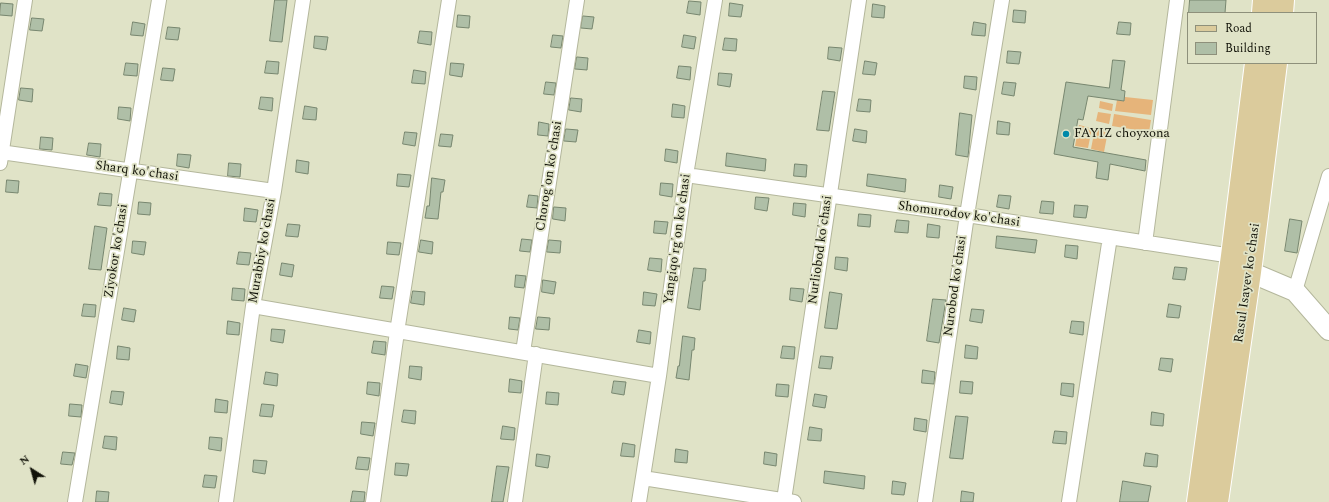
<!DOCTYPE html>
<style>
body{margin:0}
#map{position:relative;width:1329px;height:502px;overflow:hidden;background:#e0e3c7;font-family:Spectral,serif}
canvas{display:block}
.legend{position:absolute;left:1187px;top:12px;width:130px;height:52px;box-sizing:border-box;background:#e0e3c7;border:1px solid #8e907b;margin:0;padding:5px 7px;list-style:none;font-size:12px;color:#121309}
.legend li{display:flex;align-items:center;gap:8px;height:20px}
.legend b{width:20px;border:1px solid #8e907b}
.north{position:absolute;left:12px;top:450px;width:40px;height:40px;-webkit-text-stroke:3px #e0e3c7;paint-order:stroke;rotate:323deg;font-size:11px;font-weight:700;line-height:16px;text-align:center;color:#121309}
.north::after{content:'';display:block;margin:auto;width:14px;height:18px;background:#121309;clip-path:polygon(50% 0,100% 100%,50% 72%,0 100%)}
</style>
<div id="map">
<canvas width="1329" height="502"></canvas>
<ul class="legend">
<li><b style="height:5px;background:#dbcb9c"></b>Road</li>
<li><b style="height:11px;background:#afbfa7"></b>Building</li>
</ul>
<div class="north">N</div>
</div>
<script>
const g = document.querySelector('canvas').getContext('2d');
g.lineJoin = 'round';
function fill(path, color) { g.fillStyle = color; g.fill(path, 'evenodd'); }
function stroke(path, color, width, dash) { g.strokeStyle = color; g.lineWidth = width; g.lineCap = dash ? 'butt' : 'round'; g.setLineDash(dash || []); g.stroke(path); }
function write(font, color, halo, rows, align = 'center') {
  g.font = font + ' Spectral,serif'; g.lineWidth = 3.5; g.setLineDash([]); g.textBaseline = 'middle'; g.strokeStyle = halo; g.fillStyle = color; for (const [text, x, y, turn = 0] of rows) {
    g.save(); g.translate(x, y); g.rotate((+turn || 0) * Math.PI / 180); g.textAlign = isNaN(turn) ? turn : align; if (halo) g.strokeText(text, 0, 0); g.fillText(text, 0, 0); g.restore();
  }
}
fill(new Path2D(`
 M1125,97L1153,100L1151,115L1115,111L1117,100L1124,101Z
 M1100,101L1113,104L1112,111L1099,108Z
 M1098,112L1111,114L1109,124L1096,121Z
 M1114,114L1151,120L1149,132L1112,126Z
 M1079,125L1092,128L1088,148L1075,146Z
 M1095,128L1108,131L1104,152L1091,149Z`), '#e6b47a');
const building = new Path2D(`
 M275,0H287L282,42L270,41Z
 M1190,0H1226L1225,13H1189Z
 M689,1L701,2L700,15L687,13Z
 M1,3L13,4L12,16L0,15Z
 M730,3L743,5L741,17L729,16Z
 M873,4L885,6L884,18L872,17Z
 M1014,10L1026,11L1025,23L1013,22Z
 M458,15L470,16L469,28L457,27Z
 M583,16L594,17L592,29L581,28Z
 M32,18L44,19L42,31L30,30Z
 M133,22L145,24L143,36L131,35Z
 M974,22L986,24L985,36L972,35Z
 M1119,22L1131,23L1130,35L1117,34Z
 M168,27L180,28L178,40L166,39Z
 M420,31L432,32L431,45L418,43Z
 M553,35L563,36L561,48L551,47Z
 M684,35L696,37L694,49L682,47Z
 M315,36L328,37L326,50L314,48Z
 M725,38L737,39L736,51L723,50Z
 M829,47L842,48L840,61L828,59Z
 M1008,51L1021,52L1019,64L1007,63Z
 M577,57L588,58L587,70L575,69Z
 M1113,60L1125,61L1121,90L1125,91L1124,101L1088,96L1083,120L1078,119L1073,147L1146,160L1145,171L1110,164L1108,180L1096,178L1098,162L1054,154L1066,82L1109,88Z
 M267,61L279,62L278,74L265,73Z
 M865,61L877,63L875,75L863,74Z
 M126,63L138,64L137,76L124,75Z
 M451,63L464,64L462,77L450,75Z
 M679,66L691,67L690,80L677,78Z
 M163,68L175,69L173,81L161,80Z
 M414,70L426,72L425,84L412,83Z
 M719,73L732,74L730,87L718,85Z
 M965,76L977,77L976,90L964,88Z
 M546,82L556,83L554,95L544,94Z
 M1004,82L1016,83L1014,96L1002,94Z
 M21,88L33,89L32,102L19,100Z
 M823,91L835,92L829,131L817,130Z
 M261,97L273,98L272,111L259,109Z
 M571,98L582,99L581,112L569,110Z
 M859,99L871,100L870,112L857,111Z
 M673,104L685,106L684,118L672,117Z
 M305,106L317,108L316,120L303,119Z
 M119,107L131,108L130,121L118,119Z
 M960,113L972,115L968,157L956,155Z
 M998,121L1010,123L1009,135L997,134Z
 M539,122L549,124L548,136L538,135Z
 M566,129L578,130L576,142L564,141Z
 M855,129L867,131L866,143L853,141Z
 M405,132L417,133L415,146L403,144Z
 M441,134L453,135L451,147L439,146Z
 M41,137L53,138L52,150L40,149Z
 M89,143L101,144L100,157L87,155Z
 M666,149L678,151L677,163L665,161Z
 M727,153L766,159L765,171L726,166Z
 M178,154L191,155L189,168L177,166Z
 M297,160L309,162L308,174L296,172Z
 M229,163L241,164L240,177L228,176Z
 M795,164L807,165L806,177L794,176Z
 M398,174L411,175L409,187L397,186Z
 M868,174L906,179L905,192L867,186Z
 M432,178L445,180L443,192H441L438,219L425,218L427,206H429Z
 M7,180L19,181L18,193L6,192Z
 M661,183L673,184L672,197L660,195Z
 M940,185L953,187L951,199L939,197Z
 M100,193L112,194L111,206L98,205Z
 M529,195L538,196L537,208L527,207Z
 M999,195L1011,196L1009,209L997,207Z
 M756,197L769,198L767,211L755,209Z
 M1042,201L1054,202L1053,214L1040,213Z
 M139,202L151,203L150,215L138,214Z
 M794,203L806,204L805,217L793,215Z
 M1075,205L1088,206L1086,218L1074,217Z
 M554,207L566,208L565,221L553,219Z
 M245,208L258,210L256,222L244,221Z
 M859,214L871,215L870,227L858,226Z
 M1290,219L1302,221L1297,253L1285,251Z
 M897,220L909,221L908,233L895,232Z
 M655,221L668,222L666,234L654,233Z
 M288,224L300,225L298,237L286,236Z
 M928,224L940,226L939,238L927,237Z
 M95,226L107,228L101,270L89,269Z
 M997,236L1037,240L1035,253L996,248Z
 M522,239L532,240L530,252L520,251Z
 M421,240L433,242L432,254L419,252Z
 M549,240L561,241L560,253L547,252Z
 M133,241L146,242L144,255L132,253Z
 M388,242L401,243L399,255L387,254Z
 M1066,245L1078,246L1077,259L1065,257Z
 M239,252L251,253L249,265L237,264Z
 M836,257L848,258L847,271L835,269Z
 M650,258L662,259L661,272L648,270Z
 M282,263L294,265L292,277L280,275Z
 M1175,267L1187,268L1185,280L1173,279Z
 M694,268L706,269L705,281H703L700,310L688,308Z
 M516,275L526,276L524,288L515,287Z
 M543,280L556,282L554,294L542,292Z
 M382,286L394,287L392,299L380,298Z
 M233,288L245,289L244,301L232,300Z
 M791,288L804,289L802,302L790,300Z
 M413,291L425,292L424,305L411,303Z
 M644,292L657,294L655,306L643,305Z
 M830,292L842,294L837,329L825,328Z
 M933,299L946,300L939,343L927,341Z
 M84,304L96,305L95,317L82,316Z
 M1169,304L1181,306L1179,318L1167,317Z
 M124,308L136,310L134,322L122,320Z
 M972,309L984,310L982,323L970,321Z
 M510,317L520,318L518,330L509,329Z
 M538,317L550,318L549,330L536,329Z
 M228,321L240,323L239,335L227,334Z
 M1072,321L1084,322L1083,335L1070,333Z
 M272,329L285,330L283,343L271,341Z
 M639,330L651,332L650,344L637,342Z
 M683,336L695,338L694,350H692L689,380L676,378L678,366H679Z
 M374,341L386,342L385,355L372,353Z
 M966,345L978,347L977,359L965,358Z
 M118,346L130,348L129,360L117,359Z
 M783,346L795,347L794,359L781,358Z
 M821,356L833,357L831,369L819,368Z
 M1161,358L1173,359L1171,372L1159,370Z
 M76,364L88,366L86,378L74,376Z
 M410,366L422,367L421,380L409,378Z
 M923,370L935,372L934,384L922,383Z
 M266,372L278,374L277,386L264,384Z
 M510,379L522,381L521,393L509,392Z
 M614,381L626,382L624,395L612,393Z
 M961,381L973,382L972,394L960,393Z
 M368,382L380,383L379,396L367,394Z
 M1062,383L1074,384L1073,397L1061,395Z
 M777,384L789,385L788,397L776,396Z
 M112,391L124,392L122,405L110,403Z
 M547,392L559,393L558,405L546,404Z
 M815,394L827,396L825,408L813,406Z
 M216,399L228,401L227,413L215,412Z
 M70,404L82,405L81,417L69,416Z
 M262,404L274,405L272,417L260,416Z
 M404,410L416,411L415,424L402,422Z
 M1152,412L1164,414L1163,426L1151,425Z
 M956,416L968,417L963,459L950,458Z
 M915,418L927,420L926,432L914,430Z
 M362,422L375,423L373,436L361,434Z
 M503,426L515,428L514,440L501,439Z
 M810,427L822,429L821,441L808,440Z
 M1055,431L1067,432L1066,444L1053,443Z
 M105,436L117,437L116,450L103,448Z
 M210,437L222,438L221,451L209,449Z
 M623,443L635,445L634,457L621,456Z
 M676,449L688,451L687,463L675,462Z
 M63,452L75,453L72,465L61,464Z
 M765,452L777,454L776,466L764,464Z
 M1146,453L1158,455L1157,467L1144,466Z
 M537,454L550,456L548,468L536,466Z
 M358,457L370,458L368,470L356,469Z
 M254,460L267,461L265,474L253,472Z
 M396,463L409,464L407,476L395,475Z
 M497,466L509,467L503,502H492Z
 M825,471L865,476L864,489L824,483Z
 M205,475L217,476L215,488L203,487Z
 M893,481L906,483L904,495L892,494Z
 M1123,481L1151,486L1148,502H1120Z
 M97,491L109,492L108,502H96Z
 M353,491L365,492L364,502H351Z
 M962,491L974,493L973,502H961Z`);
fill(building, '#afbfa7');
stroke(building, '#77866f', 1);
const street = new Path2D(`
 M0,152L274,191
 M0,163L25,0
 M686,175L967,215L1232,256
 M1145,243L1177,0
 M1295,291L1329,176
 M253,306C388,330 524,352 659,376
 M523,352L577,0
 M643,478L794,502
 M784,500L859,0
 M75,502L159,0
 M226,502L253,306L274,191L303,0
 M373,502L397,332L449,0
 M515,502L536,354
 M639,502L659,376L686,175L715,0
 M925,502L967,215L1002,0
 M1069,502L1110,237`);
const secondary = new Path2D(`
 M1250,272L1295,291L1329,330`);
const primary = new Path2D(`
 M1263,13L1264,0
 M1282,13L1283,0
 M1198,502L1232,256L1256,63
 M1217,502L1250,272L1276,63`);
stroke(street, '#b4b79c', 16);
stroke(secondary, '#b4b79c', 22);
stroke(primary, '#fff', 24);
stroke(street, '#fff', 14);
stroke(secondary, '#fff', 20);
stroke(primary, '#dbcb9c', 22);
for (const [x, y, r, color] of [
 [1066,134,4,"#0089a9"]
]) { const dot = new Path2D(); dot.arc(x, y, r, 0, 2 * Math.PI); g.fillStyle = color; g.fill(dot); stroke(dot, '#e0e3c7', 1.5); }
write('13px', '#121309', '#e0e3c7', [
 ["FAYIZ choyxona",1074,134]
], 'left');
write('13px', '#121309', '#e0e3c7', [
 ["Sharq ko'chasi",137,172,8],
 ["Chorog'on ko'chasi",550,176,-81],
 ["Shomurodov ko'chasi",959,215,8],
 ["Yangiqo'rg'on ko'chasi",678,239,-82],
 ["Nurliobod ko'chasi",821,250,-82],
 ["Ziyokor ko'chasi",117,251,-81],
 ["Murabbiy ko'chasi",263,251,-80],
 ["Rasul Isayev ko'chasi",1248,283,-82],
 ["Nurobod ko'chasi",956,286,-82]
]);
</script>
